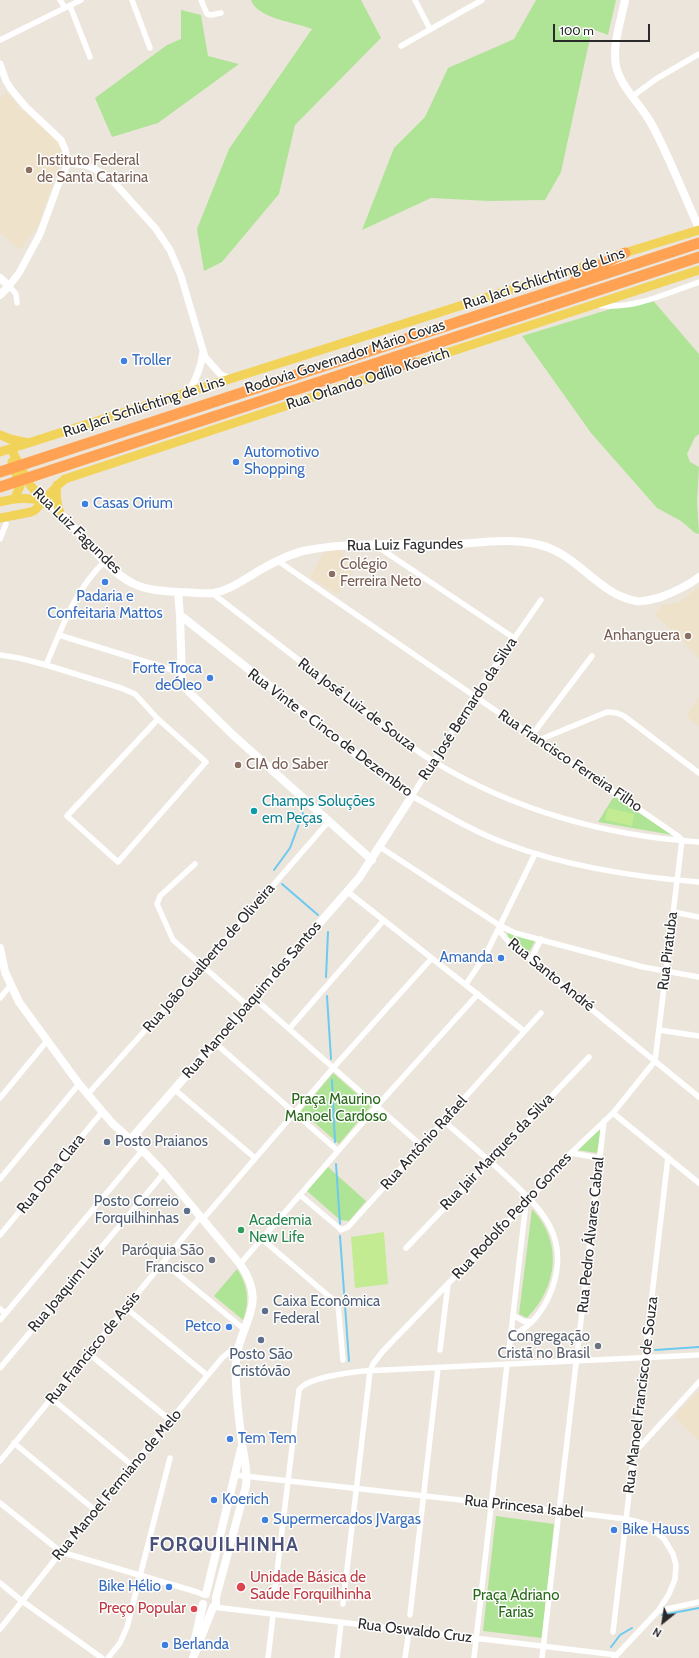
<!DOCTYPE html>
<meta charset="utf-8">
<style>
body{margin:0}
#map{position:relative;width:699px;height:1658px;overflow:hidden;background:#ece5db;font-family:Cabin,sans-serif}
canvas{display:block}
.north{position:absolute;left:643px;top:1602px;width:40px;height:40px;-webkit-text-stroke:3px #fff;paint-order:stroke;rotate:210deg;font-size:11px;font-weight:700;line-height:16px;text-align:center;color:#2a2a2a}
.north::after{content:'';display:block;margin:auto;width:14px;height:18px;background:#2a2a2a;clip-path:polygon(50% 0,100% 100%,50% 72%,0 100%)}
.scale{position:absolute;left:553px;top:24px;width:97px;height:18px;box-sizing:border-box;border:2px solid #2a2a2a;border-top:0;padding-left:5px;font-size:12px;line-height:14px;white-space:nowrap;color:#2a2a2a;-webkit-text-stroke:3px #fff;paint-order:stroke}
</style>
<div id="map">
<canvas width="699" height="1658"></canvas>
<div class="north">N</div>
<div class="scale">100 m</div>
</div>
<script>
const g = document.querySelector('canvas').getContext('2d');
g.lineJoin = 'round';
function fill(path, color) { g.fillStyle = color; g.fill(path, 'evenodd'); }
function stroke(path, color, width, dash) { g.strokeStyle = color; g.lineWidth = width; g.lineCap = dash ? 'butt' : 'round'; g.setLineDash(dash || []); g.stroke(path); }
function write(font, color, halo, rows, align = 'center') {
  g.font = font + ' Cabin,sans-serif'; g.lineWidth = 3; g.setLineDash([]); g.textBaseline = 'middle'; g.strokeStyle = halo; g.fillStyle = color; for (const [text, x, y, turn = 0] of rows) {
    g.save(); g.translate(x, y); g.rotate((+turn || 0) * Math.PI / 180); g.textAlign = isNaN(turn) ? turn : align; if (halo) g.strokeText(text, 0, 0); g.fillText(text, 0, 0); g.restore();
  }
}
fill(new Path2D(`
 M6,92L18,105L17,107L21,111L25,110L29,112L60,145L63,152L39,225L20,250L0,233V97Z
 M336,549L342,551L354,571L337,595L310,577L324,552Z
 M699,587V658L654,614L663,604L677,603Z
 M699,697V727L686,715Z
 M699,1390V1441L674,1417Z`), '#eee3ca');
fill(new Path2D(`
 M251,0H361L381,38L295,125L279,194L222,262L204,271L197,229L229,149L312,29C295,22 258,19 251,0Z
 M536,0H616L608,35L592,29L561,172L545,200L489,201L431,198L362,230L394,148L425,117L448,68L514,39Z
 M181,10L201,15L208,56L239,64L158,123L112,137L95,98L167,45L181,39Z
 M650,297L699,354V434L695,437L687,454L690,462L699,467L697,502L699,534L695,533L681,521L657,508L591,433L522,336Z
 M614,796L672,835L598,822Z
 M507,933L535,941L529,952L508,937Z
 M333,1073L371,1106L339,1144L301,1111Z
 M598,1128L601,1131L597,1153L577,1150Z
 M328,1167L366,1201L349,1221L340,1220L307,1191Z
 M532,1209C563,1242 558,1286 527,1318L519,1314Z
 M237,1269C248,1285 250,1302 243,1320L214,1296Z
 M496,1516L554,1524L542,1638L483,1631Z`), '#afe497');
fill(new Path2D(`
 M608,808L634,814L632,826L605,820Z
 M384,1232L388,1284L355,1288L351,1237Z`), '#c3eb92');
stroke(new Path2D(`
 M274,870L290,848L303,813
 M282,884L318,915
 M326,977L328,932
 M327,996L331,1059
 M332,1080L335,1142
 M336,1164L340,1224
 M340,1236L349,1361
 M655,1350L699,1347
 M662,1615L699,1608
 M611,1647L620,1635L632,1628`), '#6cc9f0', 2);
stroke(new Path2D(`
 M60,0L65,8
 M132,0L150,48
 M201,0L207,14L211,15L221,13
 M415,0L430,29
 M70,6L90,57
 M0,40L81,0
 M401,46L482,0
 M633,96L656,79L699,54
 M9,286L16,294L17,303
 M597,305C633,310 665,294 699,282
 M0,539L6,524
 M375,545L514,638
 M278,561L678,836L682,840L655,1061
 M212,593C259,629 306,666 353,702C379,722 405,744 433,761C513,810 606,836 699,842
 M541,600L474,696L412,796C443,813 474,832 507,844C568,867 635,877 699,882
 M59,635L182,673
 M0,655L19,658L46,665L121,688L135,694L158,719L206,762L118,862L67,816L158,719
 M46,665C63,626 74,591 105,561
 M532,735L592,656
 M539,740L607,712L617,713L624,716L699,773
 M380,847L499,925L501,933L508,941L699,1097
 M195,864L160,896L157,904L173,940L247,1005
 M348,892L524,1031
 M673,912L699,917
 M499,925L515,933L643,967L699,977
 M531,959L541,939
 M466,984L485,956L535,854
 M0,998L10,986
 M254,998L422,1146
 M289,1029L384,920
 M659,1030L699,1036
 M214,1042L338,1151
 M174,1089L255,1158
 M87,1095L203,966L329,821
 M0,1098L47,1041
 M613,1113L699,1183
 M444,1121C464,1139 485,1156 504,1174C540,1208 571,1235 552,1289C544,1310 532,1327 511,1336
 M571,1153L599,1158
 M0,1179L79,1084
 M300,1195L338,1227L341,1230L348,1227L541,1013
 M203,1219L333,1068L432,958
 M0,1235L102,1112
 M262,1239L338,1304L343,1360
 M406,1248L589,1057
 M163,1262L245,1330
 M240,1264L377,1106L478,994
 M126,1308L207,1375
 M0,1309L5,1313
 M513,1315L523,1321L532,1322
 M0,1320L142,1151
 M440,1350L448,1284
 M509,1350L526,1203
 M88,1353L170,1420
 M0,1368L164,1173
 M51,1398L133,1466
 M14,1443L96,1511
 M634,1453L699,1382
 M0,1461L201,1216
 M235,1475L569,1512L626,1519L646,1524L664,1539L673,1554L676,1565L675,1579L669,1594L658,1611L614,1658
 M0,1503L61,1552L197,1592L204,1595
 M0,1583L22,1601L102,1658
 M274,1597L299,1390C308,1377 347,1373 363,1371L699,1355
 M343,1604L370,1371L373,1364L383,1351L526,1203L571,1153L613,1113L655,1061
 M213,1607L617,1655
 M658,1611L699,1602
 M410,1615L438,1368
 M0,1629L61,1552L222,1358L229,1352L239,1349
 M613,1632L668,1157
 M108,1658L120,1643L127,1627L170,1458
 M268,1658L273,1615
 M337,1658L341,1623
 M405,1658L409,1631
 M474,1658L507,1365
 M542,1658L604,1121`), '#fff', 5.5);
stroke(new Path2D(`
 M0,64L6,81L11,89L25,106L61,140L65,149L68,163L58,185L40,234L19,273L9,286
 M68,163L85,165L93,168L111,179L156,229L170,250L181,276L205,357L221,375L230,379
 M188,393C196,380 201,368 203,352`), '#fff', 7);
stroke(new Path2D(`
 M625,0C621,21 612,45 616,66C620,86 641,105 651,123C669,156 683,193 699,228
 M0,278L9,286L0,295
 M44,501C50,505 56,509 61,514C85,537 104,569 134,584C149,591 165,591 180,592C191,592 203,594 213,593C231,590 246,578 262,569C276,561 292,553 308,550C335,545 364,544 392,544C408,544 425,546 442,545C474,544 505,537 536,544C577,552 597,594 636,601C644,602 653,599 661,597C674,592 688,586 699,577
 M180,615L182,681L184,687L233,735L372,860
 M0,948L5,972L19,1002L79,1084L112,1123L146,1154L164,1173L240,1264C269,1305 240,1322 236,1360C234,1386 239,1418 242,1443C244,1458 248,1471 246,1486L216,1597V1604L213,1607L193,1658
 M130,1140L359,878L412,796L385,777L180,615L178,592
 M206,1594L241,1449
 M193,1648L203,1604`), '#fff', 8);
stroke(new Path2D(`
 M618,255L699,230
 M410,365L699,270
 M0,435L10,439L28,443
 M11,449L30,485L44,501
 M0,452L595,263
 M12,462L20,486L15,498
 M57,485C55,495 57,503 60,513
 M0,502C16,498 28,497 44,501
 M0,518L31,512L35,510L58,485L65,479L397,369`), '#f2d35a', 9);
stroke(new Path2D(`
 M576,279L585,272L625,253
 M376,368L415,363
 M0,472L699,243
 M0,487L699,257`), '#ffa253', 11);
for (const [x, y, r, color] of [
 [29,170,4,"#8d6e63"],
 [124,361,4,"#3f7fe0"],
 [236,462,4,"#3f7fe0"],
 [85,504,4,"#3f7fe0"],
 [332,574,4,"#8d6e63"],
 [105,582,4,"#3f7fe0"],
 [688,636,4,"#8d6e63"],
 [210,678,4,"#3f7fe0"],
 [238,765,4,"#8d6e63"],
 [254,811,4,"#0f9aa8"],
 [501,958,4,"#3f7fe0"],
 [107,1142,4,"#5c6f8a"],
 [187,1211,4,"#5c6f8a"],
 [241,1230,4,"#2e9e5b"],
 [212,1260,4,"#6b7280"],
 [265,1311,4,"#5c6f8a"],
 [229,1327,4,"#3f7fe0"],
 [261,1340,4,"#5c6f8a"],
 [598,1346,4,"#6b7280"],
 [230,1439,4,"#3f7fe0"],
 [214,1500,4,"#3f7fe0"],
 [265,1520,4,"#3f7fe0"],
 [614,1530,4,"#3f7fe0"],
 [169,1587,4,"#3f7fe0"],
 [241,1587,5,"#e0444e"],
 [194,1609,4,"#e0444e"],
 [165,1645,4,"#3f7fe0"]
]) { const dot = new Path2D(); dot.arc(x, y, r, 0, 2 * Math.PI); g.fillStyle = color; g.fill(dot); stroke(dot, '#fff', 1.5); }
write('15px', '#785e54', '#fff', [
 ["Instituto Federal",37,161],
 ["de Santa Catarina",37,178],
 ["Colégio",340,565],
 ["Ferreira Neto",340,582],
 ["Anhanguera",680,636,"right"],
 ["CIA do Saber",246,765]
], 'left');
write('15px', '#2a2a2a', '#fff', [
 ["Rua Jaci Schlichting de Lins",544,279,-18],
 ["Rodovia Governador Mário Covas",345,357,-18],
 ["Rua Orlando Odílio Koerich",368,379,-18],
 ["Rua Jaci Schlichting de Lins",144,407,-18],
 ["Rua Luiz Fagundes",77,531,44],
 ["Rua Luiz Fagundes",405,545,-1],
 ["Rua José Luiz de Souza",357,705,37],
 ["Rua José Bernardo da Silva",468,709,-57],
 ["Rua Vinte e Cinco de Dezembro",330,733,37],
 ["Rua Francisco Ferreira Filho",570,761,34],
 ["Rua Piratuba",668,951,-83],
 ["Rua João Gualberto de Oliveira",209,958,-49],
 ["Rua Santo André",551,975,39],
 ["Rua Manoel Joaquim dos Santos",252,1000,-49],
 ["Rua Antônio Rafael",424,1143,-48],
 ["Rua Jair Marques da Silva",497,1152,-46],
 ["Rua Dona Clara",51,1174,-51],
 ["Rua Rodolfo Pedro Gomes",512,1216,-47],
 ["Rua Pedro Álvares Cabral",591,1235,-84],
 ["Rua Joaquim Luiz",66,1289,-50],
 ["Rua Francisco de Assis",93,1348,-51],
 ["Rua Manoel Francisco de Souza",641,1395,-83],
 ["Rua Manoel Fermiano de Melo",117,1485,-50],
 ["Rua Princesa Isabel",524,1507,6],
 ["Rua Oswaldo Cruz",415,1631,7]
]);
write('15px', '#366cbe', '#fff', [
 ["Troller",132,361],
 ["Automotivo",244,453],
 ["Shopping",244,470],
 ["Casas Orium",93,504],
 ["Padaria e",105,597,"center"],
 ["Confeitaria Mattos",105,614,"center"],
 ["Forte Troca",202,669,"right"],
 ["deÓleo",202,686,"right"],
 ["Amanda",493,958,"right"],
 ["Petco",221,1327,"right"],
 ["Tem Tem",238,1439],
 ["Koerich",222,1500],
 ["Supermercados JVargas",273,1520],
 ["Bike Hauss",622,1530],
 ["Bike Hélio",161,1587,"right"],
 ["Berlanda",173,1645]
], 'left');
write('15px', '#0d838f', '#fff', [
 ["Champs Soluções",262,802],
 ["em Peças",262,819]
], 'left');
write('15px', '#276819', '#fff', [
 ["Praça Maurino",336,1100],
 ["Manoel Cardoso",336,1117],
 ["Praça Adriano",516,1596],
 ["Farias",516,1613]
]);
write('15px', '#4e5e75', '#fff', [
 ["Posto Praianos",115,1142],
 ["Posto Correio",179,1202,"right"],
 ["Forquilhinhas",179,1219,"right"],
 ["Caixa Econômica",273,1302],
 ["Federal",273,1319],
 ["Posto São",261,1355,"center"],
 ["Cristóvão",261,1372,"center"]
], 'left');
write('15px', '#27864d', '#fff', [
 ["Academia",249,1221],
 ["New Life",249,1238]
], 'left');
write('15px', '#5b616d', '#fff', [
 ["Paróquia São",204,1251],
 ["Francisco",204,1268],
 ["Congregação",590,1337],
 ["Cristã no Brasil",590,1354]
], 'right');
write('15px', '#be3a42', '#fff', [
 ["Unidade Básica de",250,1578],
 ["Saúde Forquilhinha",250,1595],
 ["Preço Popular",186,1609,"right"]
], 'left');
g.letterSpacing = '1px';
write('bold 19px', '#49517b', '#fff', [
 ["FORQUILHINHA",224,1545]
]);
g.letterSpacing = '0px';
</script>
